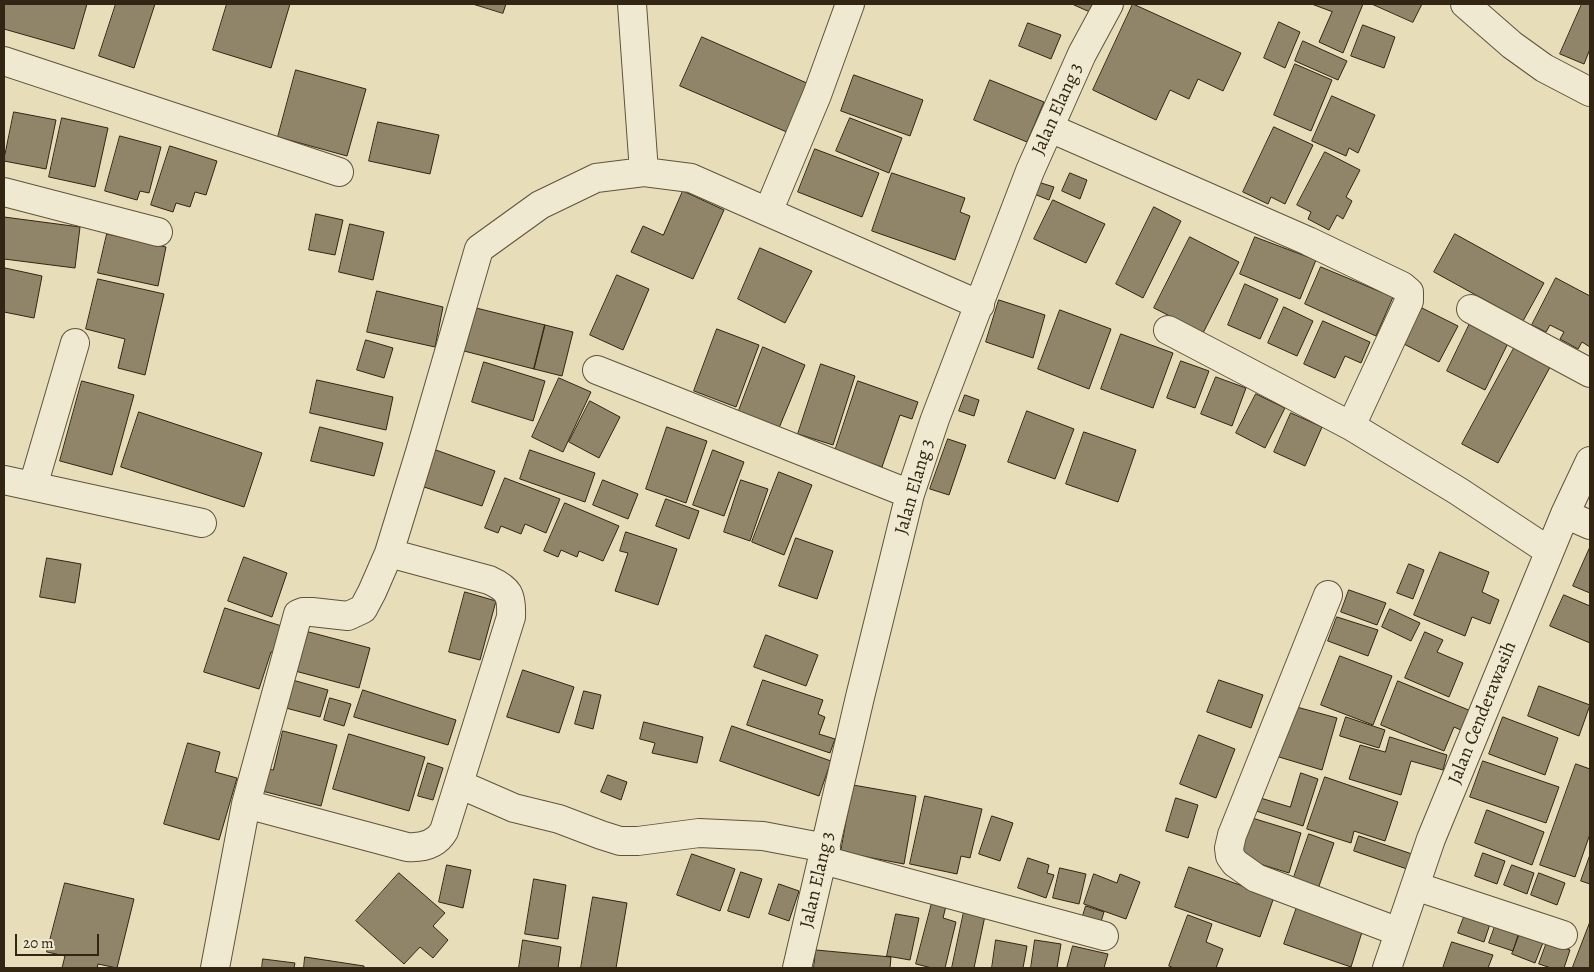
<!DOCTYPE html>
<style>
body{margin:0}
#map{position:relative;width:1594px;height:972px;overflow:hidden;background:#e7ddb9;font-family:Alegreya,serif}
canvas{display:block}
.frame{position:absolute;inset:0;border:5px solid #322513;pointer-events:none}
.scale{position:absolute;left:15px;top:934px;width:84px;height:22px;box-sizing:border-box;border:2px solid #322513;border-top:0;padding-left:6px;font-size:15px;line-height:18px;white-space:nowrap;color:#322513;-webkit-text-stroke:4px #efe9d2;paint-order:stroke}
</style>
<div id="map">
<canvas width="1594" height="972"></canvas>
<div class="frame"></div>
<div class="scale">20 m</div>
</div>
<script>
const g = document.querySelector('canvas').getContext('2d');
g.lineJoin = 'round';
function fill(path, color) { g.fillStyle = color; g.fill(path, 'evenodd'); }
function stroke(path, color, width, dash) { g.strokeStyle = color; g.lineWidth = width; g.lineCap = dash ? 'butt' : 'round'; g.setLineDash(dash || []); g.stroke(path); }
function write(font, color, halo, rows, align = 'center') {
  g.font = font + ' Alegreya,serif'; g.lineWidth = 5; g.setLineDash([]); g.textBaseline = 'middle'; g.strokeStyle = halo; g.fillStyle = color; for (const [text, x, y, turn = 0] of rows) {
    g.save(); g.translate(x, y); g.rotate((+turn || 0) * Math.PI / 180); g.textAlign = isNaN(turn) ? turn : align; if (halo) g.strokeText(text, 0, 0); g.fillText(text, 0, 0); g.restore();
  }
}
const building = new Path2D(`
 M4,4H87L74,49L4,29Z
 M116,4H155L134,68L99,56Z
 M227,4H290L271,68L213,50Z
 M473,4H506L503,13Z
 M1074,4H1104L1099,16L1074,5Z
 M1133,4L1241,53L1223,91L1198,79L1189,99L1170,90L1156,120L1093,90Z
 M1312,4H1363L1343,53L1319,42L1332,12Z
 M1372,4H1422L1413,22Z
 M1582,4H1590V49L1584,64L1560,54Z
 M1279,22L1300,32L1285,68L1264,58Z
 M1028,23L1061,35L1051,59L1019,46Z
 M1363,25L1395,37L1384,68L1351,56Z
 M702,37L809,84L789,133L680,86Z
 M1303,41L1347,61L1338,80L1295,61Z
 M1295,64L1332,80L1311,131L1274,115Z
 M296,70L366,89L347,156L278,137Z
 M854,75L923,100L910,136L841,111Z
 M990,80L1044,102L1027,142L974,120Z
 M1332,96L1375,115L1358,153L1349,148L1346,156L1312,141Z
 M14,112L56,120L46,169L4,161Z
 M62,118L108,128L95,187L49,177Z
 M850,118L902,138L889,173L836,151Z
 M378,122L439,135L430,174L369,161Z
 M1274,127L1313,145L1285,204L1271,197L1268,204L1243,192Z
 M120,136L161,147L149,193L140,191L137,200L105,191Z
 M170,146L217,161L206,195L195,192L190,207L176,203L173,212L151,205Z
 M815,149L879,173L862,217L798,192Z
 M1325,152L1360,170L1346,197L1352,201L1343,219L1337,215L1329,230L1308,219L1311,212L1297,205Z
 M892,173L965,198L960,212L970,216L955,260L872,231Z
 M1070,173L1087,180L1080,199L1062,191Z
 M1038,182L1054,187L1049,200L1034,194Z
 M683,191L724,210L693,279L631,252L643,226L663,235Z
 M1053,200L1105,224L1086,263L1034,239Z
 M1154,207L1181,221L1143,298L1116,284Z
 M316,214L343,220L335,255L309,250Z
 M4,217L80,227L75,268L4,259Z
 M350,224L384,232L373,280L339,272Z
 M107,234L166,247L158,286L98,273Z
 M1455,234L1544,283L1523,321L1434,272Z
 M1190,237L1239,262L1203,333L1154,308Z
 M1255,237L1316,260L1300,299L1240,274Z
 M760,248L812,271L785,323L738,299Z
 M1321,267L1393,297L1376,336L1305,304Z
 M5,268L42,276L34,318L4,312Z
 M617,275L649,289L623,350L590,335Z
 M1556,278L1590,296V347L1582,342L1578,349L1560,339L1564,332L1550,325L1546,332L1532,325Z
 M98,279L164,294L145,375L118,368L125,339L86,329Z
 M1245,284L1278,299L1260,339L1228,325Z
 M377,291L443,307L435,347L367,332Z
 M999,300L1045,315L1033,358L986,342Z
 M1284,307L1313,321L1297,356L1268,343Z
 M1420,307L1458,326L1439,362L1402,343Z
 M476,308L545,325L534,369L464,351Z
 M1060,310L1111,329L1089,389L1038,369Z
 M1474,315L1513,333L1485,390L1447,371Z
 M1323,321L1370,342L1361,363L1345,356L1335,378L1304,364Z
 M545,325L573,332L562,376L534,369Z
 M717,329L759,345L736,407L694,391Z
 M1121,334L1173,353L1153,408L1101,389Z
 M1519,339L1555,358L1498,463L1462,444Z
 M366,340L393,348L384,378L357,370Z
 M763,347L805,365L779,428L738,413Z
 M1181,361L1209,371L1195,408L1167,398Z
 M484,362L545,381L533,421L472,402Z
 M821,364L855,376L833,445L798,434Z
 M1216,377L1246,388L1232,426L1201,414Z
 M559,378L591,392L563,452L532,437Z
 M317,380L393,397L386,430L310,413Z
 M82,381L134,395L112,475L60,461Z
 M858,381L918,402L912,419L900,415L882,467L835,451Z
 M1256,394L1285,408L1265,448L1236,433Z
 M965,395L979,400L974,416L959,411Z
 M590,401L620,417L599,458L569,442Z
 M1027,411L1074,429L1055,479L1008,462Z
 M139,412L262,453L244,507L121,467Z
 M1291,413L1322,427L1305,466L1274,452Z
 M320,427L383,443L374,476L311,461Z
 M667,427L707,441L686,503L646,489Z
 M1084,432L1136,450L1118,502L1066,484Z
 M948,439L966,445L949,495L930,489Z
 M433,449L495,471L482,506L421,486Z
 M530,450L595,473L585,502L520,479Z
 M713,450L744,462L724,516L693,505Z
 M779,472L812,485L784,555L752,542Z
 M505,478L560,499L546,533L525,524L521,534L501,526L498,533L485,528Z
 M603,480L638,494L628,519L593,505Z
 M741,480L768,489L750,541L724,532Z
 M666,499L699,511L689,539L656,526Z
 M565,503L619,526L603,561L579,551L577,557L561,550L558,557L544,551Z
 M626,532L677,549L658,605L615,591L628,553L620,551Z
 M796,538L833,551L817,599L779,586Z
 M1590,547V593L1573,586Z
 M1440,552L1489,572L1482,592L1499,600L1490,624L1472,617L1465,636L1414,615Z
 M244,557L287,573L272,617L228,601Z
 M47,558L81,564L75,603L40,597Z
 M1409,564L1424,570L1413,599L1397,593Z
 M1349,590L1386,603L1377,625L1341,612Z
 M465,592L496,601L480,660L449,652Z
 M1564,595L1590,606V643L1550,626Z
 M225,608L288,628L280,655L271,652L259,689L204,672Z
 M1390,609L1420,623L1411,641L1382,627Z
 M1337,617L1378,630L1368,656L1328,641Z
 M305,631L370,648L359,688L295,671Z
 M1425,632L1443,640L1437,652L1463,663L1449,697L1405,678Z
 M766,635L818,655L806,686L754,667Z
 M1340,656L1392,676L1373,725L1321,705Z
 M523,670L574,687L559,733L507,717Z
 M289,679L328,690L320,717L282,707Z
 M763,680L823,700L818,714L825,717L819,734L835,739L830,753L747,725Z
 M1219,680L1263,695L1251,728L1207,712Z
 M1398,681L1471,711L1463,731L1454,727L1444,751L1381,725Z
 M1539,686L1590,705L1579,736L1528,716Z
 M363,690L456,720L448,745L354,717Z
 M584,691L601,695L593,729L575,724Z
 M330,698L351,704L344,726L324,720Z
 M1293,706L1337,718L1322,770L1279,757Z
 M1346,717L1385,730L1379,748L1340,736Z
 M1503,717L1558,738L1545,775L1489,754Z
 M644,722L703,737L697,763L652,753L655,743L640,739Z
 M732,726L831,761L819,796L720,761Z
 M283,731L337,745L321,806L258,790L264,768L273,770Z
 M349,734L425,757L409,811L333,789Z
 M1199,735L1235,749L1216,798L1180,784Z
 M1390,737L1447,755L1443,770L1411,761L1401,795L1349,779L1360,745L1385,752Z
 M188,743L220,752L215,772L237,778L219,840L164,824Z
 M1483,761L1559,787L1546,823L1470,797Z
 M428,763L443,768L433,800L418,796Z
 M1576,764L1590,769V834L1575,877L1540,865Z
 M1301,773L1318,779L1303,826L1250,809L1254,796L1290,807Z
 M608,775L627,782L621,800L601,792Z
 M1325,777L1398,802L1385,841L1354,831L1351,843L1307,829Z
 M853,785L916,796L904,864L841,852Z
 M925,796L982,809L970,858L961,856L957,874L910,864Z
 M1176,798L1198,805L1188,838L1166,831Z
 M1487,810L1544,832L1532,865L1475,843Z
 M992,816L1013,823L1000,861L979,854Z
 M1249,817L1301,833L1289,873L1237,857Z
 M1309,834L1334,843L1318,889L1293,880Z
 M1359,836L1412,854L1407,869L1354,851Z
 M1483,853L1505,861L1497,884L1475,876Z
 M692,854L735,869L720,911L677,895Z
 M1590,855V884L1581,881Z
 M1028,858L1049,865L1047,873L1054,875L1046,898L1018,888Z
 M447,865L471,870L463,908L439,902Z
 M1512,865L1534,873L1527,894L1504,885Z
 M1189,867L1274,897L1260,937L1175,907Z
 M1060,868L1086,874L1079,904L1053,898Z
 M741,872L762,879L749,918L728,911Z
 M399,873L445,913L433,926L448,940L433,958L420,947L404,964L356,921Z
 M1539,873L1565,883L1557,905L1531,895Z
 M1094,874L1117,883L1120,874L1140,882L1126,919L1084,904Z
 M534,879L566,885L558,939L525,934Z
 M65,883L134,899L117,968L98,964L97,968H62L65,956L47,952Z
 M779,884L799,891L789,921L769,914Z
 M593,897L627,903L616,968H581Z
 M933,899L947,902L943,918L956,922L945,968H932L916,964Z
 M1086,906L1104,912L1099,928L1081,922Z
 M965,907L986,911L974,968H952Z
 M1297,907L1363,929L1351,967L1284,944Z
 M1467,909L1492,918L1484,942L1458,933Z
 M896,914L919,918L910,960L887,956Z
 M1188,915L1212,924L1206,942L1223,949L1216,968H1174L1169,966Z
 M1497,921L1520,929L1513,951L1489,943Z
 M1590,922V968H1575L1573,967Z
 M1523,926L1546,935L1535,963L1512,954Z
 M523,940L561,947L558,968H519Z
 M996,940L1027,946L1023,968H992Z
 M1035,940L1061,944L1057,968H1031Z
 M1452,942L1493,955L1488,968H1443Z
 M1547,942L1570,950L1564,968H1551L1539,964Z
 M1073,946L1108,954L1104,968H1067Z
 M816,950L891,957L890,968H814Z
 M305,957L364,966V968H304Z
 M263,959L295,963L294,968H262Z`);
fill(building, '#908569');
stroke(building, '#322513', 1);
const minor = new Path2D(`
 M632,4L644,172
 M850,4L817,95L768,212L980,305
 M1465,4L1512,45L1544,68L1590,92
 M4,61L339,172
 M1050,128L1308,241L1402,286L1409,292V301L1351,426L1168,330
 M4,192L158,232
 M1471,309L1590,373
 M597,370L910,494
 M1351,426L1458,491L1549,551
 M4,480L202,523
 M33,486L75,343
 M1565,514L1590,525
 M1328,595L1232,835L1229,848L1230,856L1235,863L1256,878L1399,932
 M459,784L514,808L559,819L601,835L620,841H638L699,833L763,836L826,848
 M246,804L407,847C422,848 436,845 444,831L511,617C512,595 509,589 489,580L389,553
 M823,860L1104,936
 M1415,886L1563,935
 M215,968L246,804L298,614L303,612H312L348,616L363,609L372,592L389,553L420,452L479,249L540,205L596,178L644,172L691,178L768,212
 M797,968L860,697L910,494L935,419L1030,171L1082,54L1109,4
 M1387,968L1431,839L1565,514L1590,461`);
stroke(minor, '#5f533c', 30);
stroke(minor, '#efe9d2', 28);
write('19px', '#322513', '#efe9d2', [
 ["Jalan Elang 3",1058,109,-66],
 ["Jalan Elang 3",915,487,-74],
 ["Jalan Cenderawasih",1483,713,-68],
 ["Jalan Elang 3",818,880,-77]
]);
</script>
